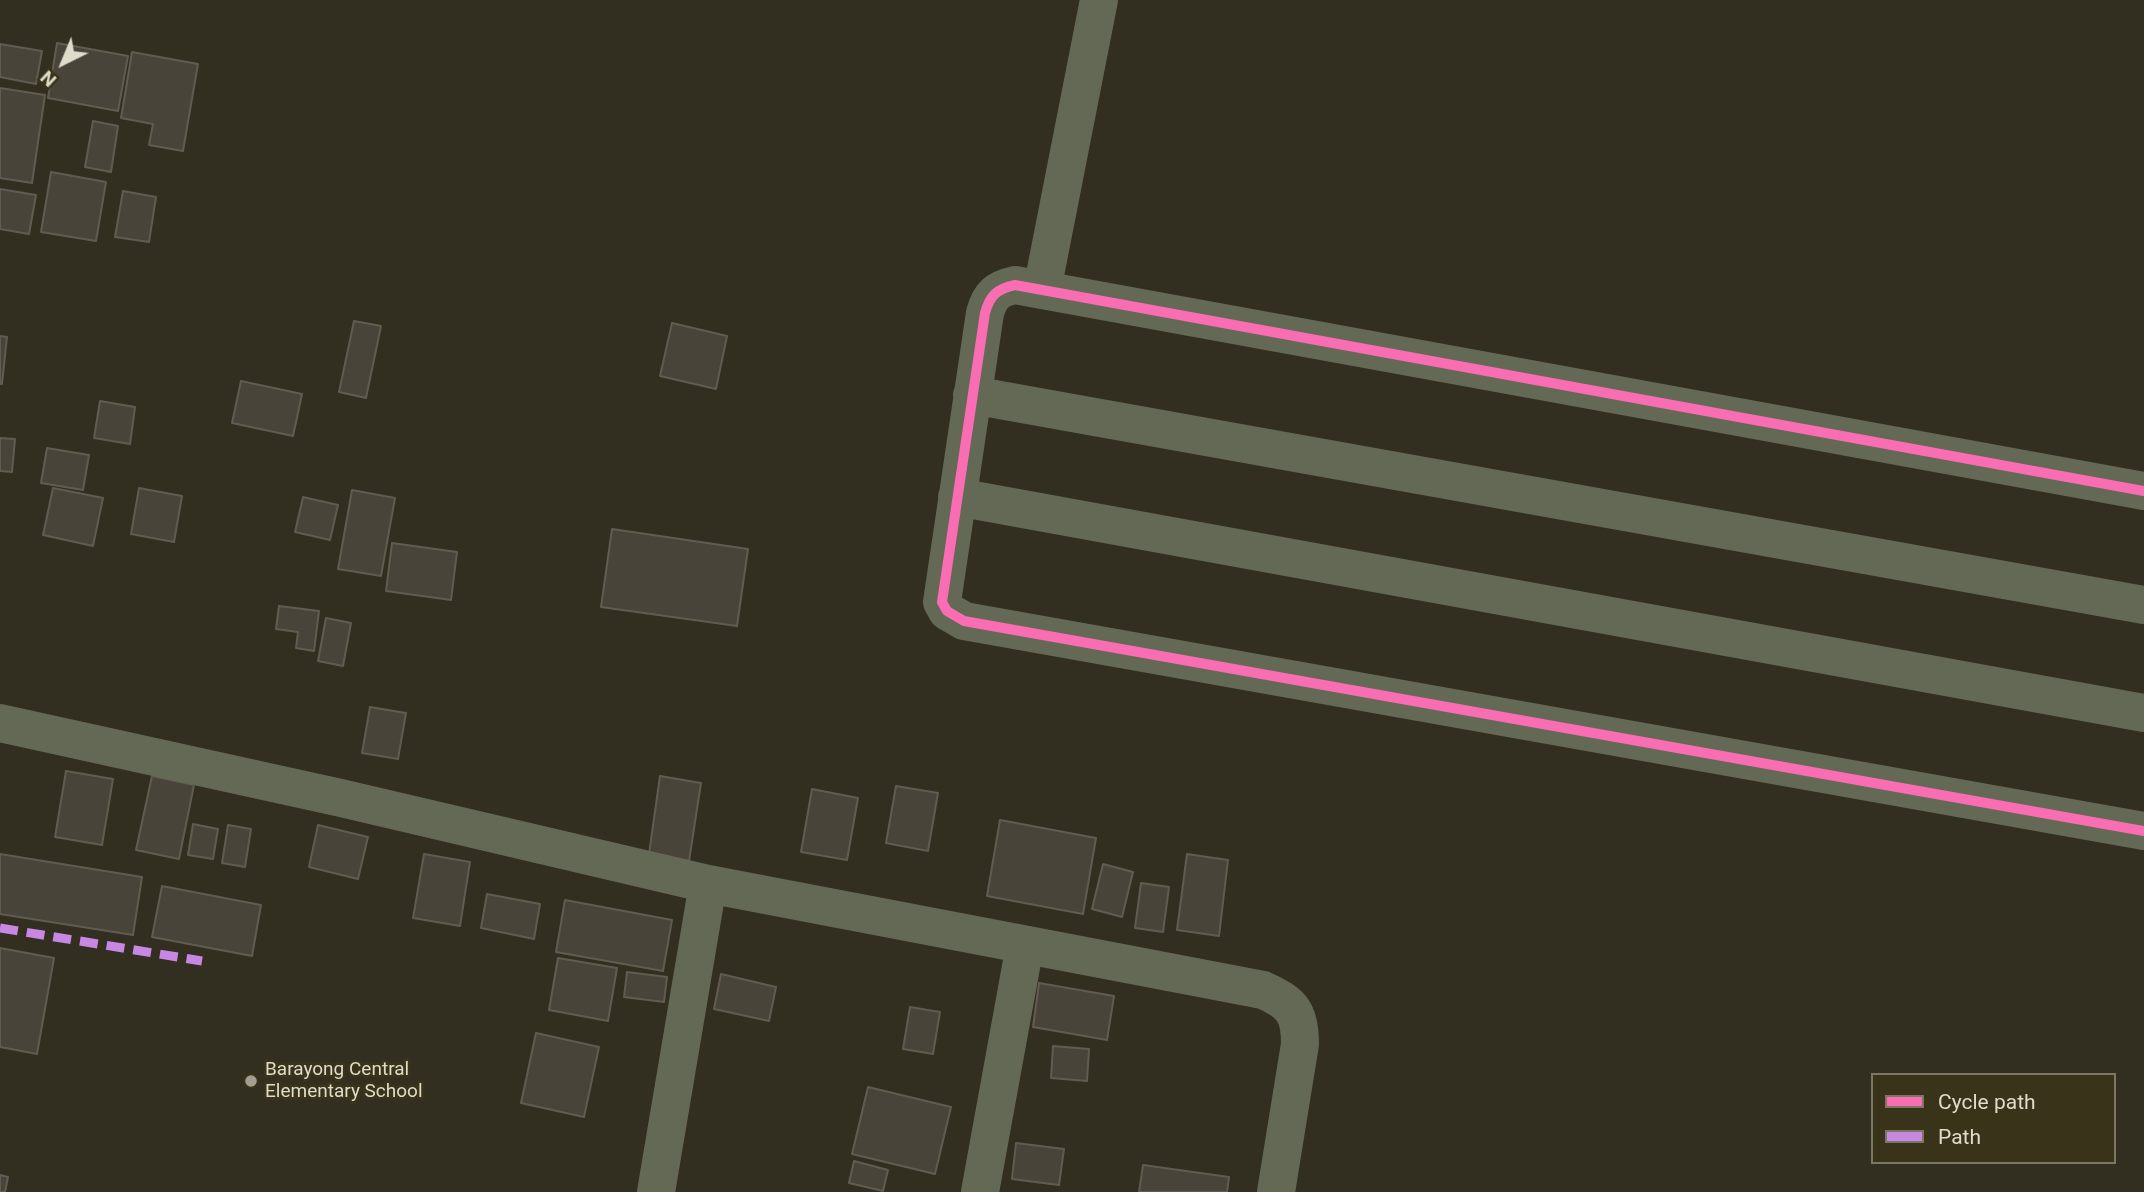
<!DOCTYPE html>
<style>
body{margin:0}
#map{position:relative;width:2144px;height:1192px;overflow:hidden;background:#322e20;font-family:Roboto,sans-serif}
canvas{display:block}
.legend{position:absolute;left:1871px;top:1073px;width:245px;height:91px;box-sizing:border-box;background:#393319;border:2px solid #7b7761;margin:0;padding:9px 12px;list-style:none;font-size:21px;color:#dfdccc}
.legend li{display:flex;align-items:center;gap:14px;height:35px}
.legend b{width:35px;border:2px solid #7b7761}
.north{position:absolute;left:28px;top:28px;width:70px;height:70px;-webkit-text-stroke:5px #393319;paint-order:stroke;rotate:223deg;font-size:19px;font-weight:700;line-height:28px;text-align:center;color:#dfdccc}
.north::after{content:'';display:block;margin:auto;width:24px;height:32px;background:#dfdccc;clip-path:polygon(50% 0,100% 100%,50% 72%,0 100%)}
</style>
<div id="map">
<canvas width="2144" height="1192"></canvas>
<ul class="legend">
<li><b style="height:9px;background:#f96db3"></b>Cycle path</li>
<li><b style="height:9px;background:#c787e3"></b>Path</li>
</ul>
<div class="north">N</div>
</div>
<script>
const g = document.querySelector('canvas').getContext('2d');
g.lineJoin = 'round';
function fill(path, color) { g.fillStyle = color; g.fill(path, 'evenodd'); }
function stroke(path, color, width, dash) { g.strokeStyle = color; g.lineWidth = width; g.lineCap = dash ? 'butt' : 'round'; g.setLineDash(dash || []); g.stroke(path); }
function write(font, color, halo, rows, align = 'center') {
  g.font = font + ' Roboto,sans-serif'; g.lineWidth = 6; g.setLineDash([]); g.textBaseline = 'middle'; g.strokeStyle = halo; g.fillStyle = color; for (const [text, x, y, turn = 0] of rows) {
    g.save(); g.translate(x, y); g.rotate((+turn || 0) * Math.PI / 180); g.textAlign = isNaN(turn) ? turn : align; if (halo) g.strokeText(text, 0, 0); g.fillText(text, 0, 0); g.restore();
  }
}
const building = new Path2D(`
 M57,43L128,56L118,111L48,98Z
 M0,44L42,51L36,84L0,77Z
 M132,52L198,64L183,151L149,145L153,124L121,118Z
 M0,88L45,95L32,183L0,178Z
 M93,121L118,126L111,172L85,167Z
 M51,172L106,182L96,241L41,232Z
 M0,189L36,195L29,234L0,229Z
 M123,191L156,197L149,242L115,237Z
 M354,321L381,326L366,398L339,392Z
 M672,323L727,336L716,389L660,376Z
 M0,336L7,337L2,384H0Z
 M241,381L302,394L293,436L232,423Z
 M100,401L135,407L130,444L94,438Z
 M0,438L15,439L12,472L0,471Z
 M47,448L89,455L83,490L41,483Z
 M53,488L103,498L93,546L43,535Z
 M139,488L182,496L174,542L131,534Z
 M352,490L395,498L381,576L338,569Z
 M303,497L338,505L330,540L295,532Z
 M612,529L748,549L737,626L601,607Z
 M392,543L457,552L451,600L386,591Z
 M279,606L319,611L314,651L296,648L298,632L276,629Z
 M326,618L351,623L343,666L318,661Z
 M370,707L406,713L398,759L362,753Z
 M66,771L113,779L102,845L55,837Z
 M152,776L194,785L179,859L136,850Z
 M660,776L701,783L689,861L649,854Z
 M896,786L938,793L928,851L886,843Z
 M812,789L858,798L847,860L801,852Z
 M1000,820L1096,838L1083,914L987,896Z
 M193,824L218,829L213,859L188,855Z
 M228,825L251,829L245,867L222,863Z
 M318,825L368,837L358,879L309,867Z
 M0,854L142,877L133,935L0,914Z
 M424,854L470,862L460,926L413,918Z
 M1187,854L1228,860L1219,936L1177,930Z
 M1103,864L1133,872L1122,917L1092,909Z
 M1141,883L1169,887L1163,932L1135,928Z
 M162,886L261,905L252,956L152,937Z
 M487,894L540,904L534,939L481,928Z
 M565,900L672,920L663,971L556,952Z
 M0,948L54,958L37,1054L0,1047Z
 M558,958L617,968L608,1021L549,1010Z
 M627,972L667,977L664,1002L624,997Z
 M721,974L776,987L769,1021L714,1009Z
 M1039,983L1114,996L1107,1040L1033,1027Z
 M910,1007L940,1012L933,1054L903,1049Z
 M536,1033L599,1047L584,1117L521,1103Z
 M1053,1046L1089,1049L1087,1081L1051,1078Z
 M868,1087L951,1107L935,1174L852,1154Z
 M1016,1143L1064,1149L1059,1185L1012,1179Z
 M854,1161L888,1170L883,1191L849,1183Z
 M1143,1165L1229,1177L1227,1192H1139Z
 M0,1175L8,1177L5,1192H0Z`);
fill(building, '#49443a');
stroke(building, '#615c51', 2);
stroke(new Path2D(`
 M1042,290L1099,0
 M972,395L2144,605
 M2144,491L1015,285C997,289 990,295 985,313L942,602L947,611L964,621L2144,831
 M957,497L2144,713
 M0,723L341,798L708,884L1263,990C1292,1003 1300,1012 1300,1044L1276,1192
 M656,1192L708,884
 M980,1192L1025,945`), '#646956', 38);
stroke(new Path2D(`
 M0,928L202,961`), '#c787e3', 9, [18, 9]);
stroke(new Path2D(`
 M2144,491L1015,285C997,289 990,295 985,313L942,602L947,611L964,621L2144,831`), '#f96db3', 10);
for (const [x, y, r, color] of [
 [251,1081,7,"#a29f90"]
]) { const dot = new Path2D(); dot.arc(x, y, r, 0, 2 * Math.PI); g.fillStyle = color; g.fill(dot); stroke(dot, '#393319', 2.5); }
write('19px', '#dfdccc', '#393319', [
 ["Barayong Central",265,1070],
 ["Elementary School",265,1092]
], 'left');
</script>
